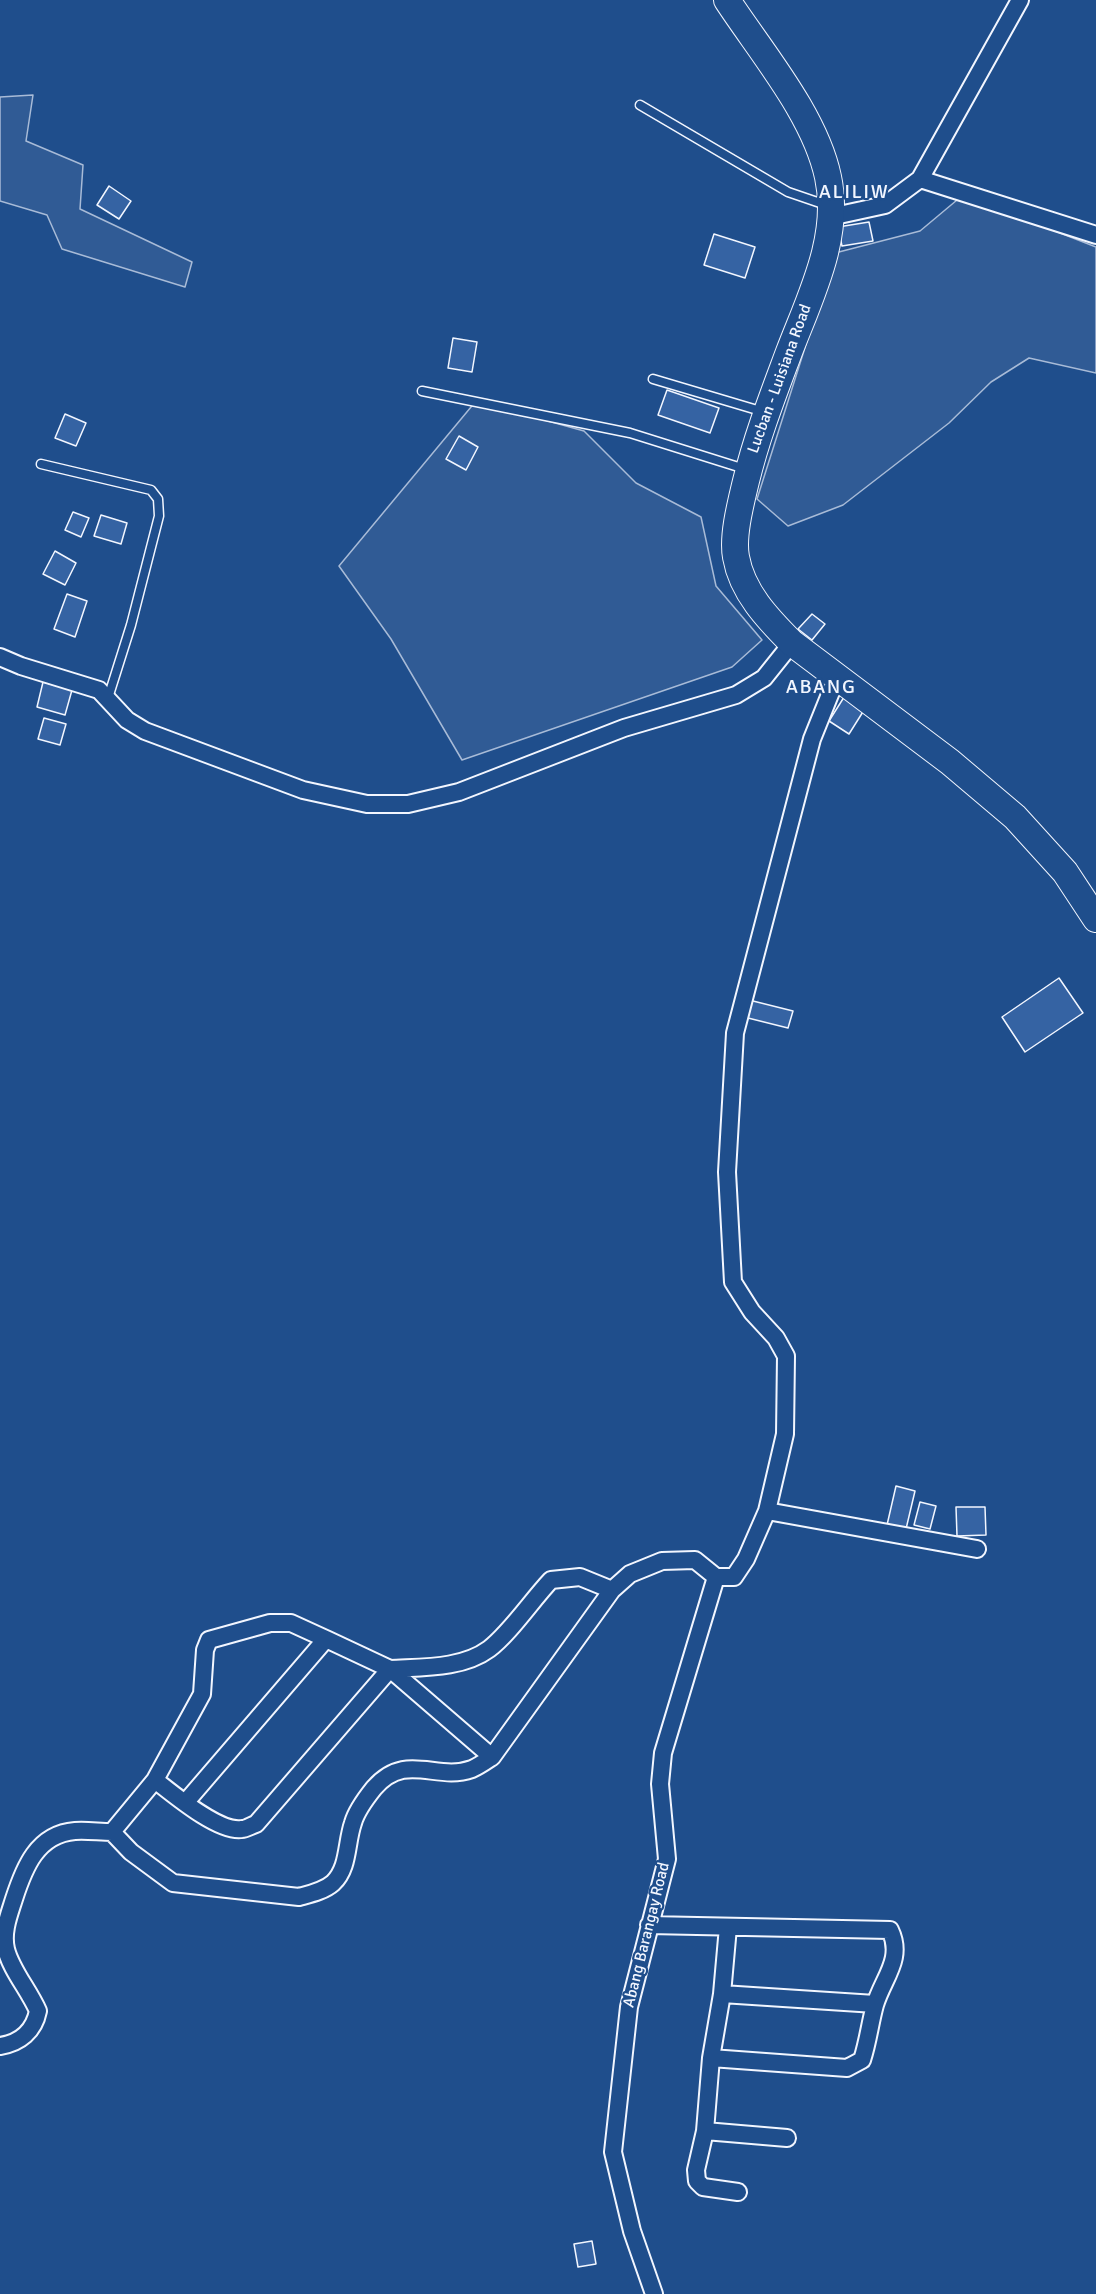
<!DOCTYPE html>
<style>
body{margin:0}
canvas{display:block;background:#1f4e8c}
</style>
<canvas width="1096" height="2294"></canvas>
<script>
const g = document.querySelector('canvas').getContext('2d');
g.lineJoin = 'round';
function fill(path, color) { g.fillStyle = color; g.fill(path, 'evenodd'); }
function stroke(path, color, width, dash) { g.strokeStyle = color; g.lineWidth = width; g.lineCap = dash ? 'butt' : 'round'; g.setLineDash(dash || []); g.stroke(path); }
function write(font, color, halo, rows, align = 'center') {
  g.font = font + ' Signika,sans-serif'; g.lineWidth = 4.5; g.setLineDash([]); g.textBaseline = 'middle'; g.strokeStyle = halo; g.fillStyle = color; for (const [text, x, y, turn = 0] of rows) {
    g.save(); g.translate(x, y); g.rotate((+turn || 0) * Math.PI / 180); g.textAlign = isNaN(turn) ? turn : align; if (halo) g.strokeText(text, 0, 0); g.fillText(text, 0, 0); g.restore();
  }
}
const built = new Path2D(`
 M33,95L26,141L83,165L80,209L192,262L185,287L62,249L47,215L0,201V97Z
 M963,195L1096,247V373L1029,358L991,382L949,423L843,505L788,526L757,499L835,253L920,231Z
 M476,401L584,431L636,483L701,517L716,586L762,640L732,667L462,760L391,639L339,566Z`);
fill(built, '#305b95');
stroke(built, '#a8bbd7', 1.5);
const building = new Path2D(`
 M109,186L131,201L119,219L97,205Z
 M869,222L873,241L842,246L838,227Z
 M714,234L755,247L745,278L704,265Z
 M453,338L477,342L472,372L448,368Z
 M667,390L719,408L710,433L658,415Z
 M65,414L86,423L76,446L55,438Z
 M459,436L478,447L466,470L446,459Z
 M73,512L89,518L81,537L65,530Z
 M101,515L127,523L121,544L94,536Z
 M55,551L76,563L65,585L43,574Z
 M67,594L87,601L75,637L54,629Z
 M812,614L825,624L812,640L798,629Z
 M43,682L72,690L65,715L37,707Z
 M846,694L866,707L849,734L829,721Z
 M44,718L66,724L60,745L38,739Z
 M1059,978L1083,1013L1025,1052L1002,1017Z
 M749,1000L793,1011L788,1028L744,1017Z
 M896,1486L915,1491L906,1529L887,1525Z
 M920,1502L936,1506L930,1529L914,1525Z
 M956,1507H985L986,1535L957,1536Z
 M592,2241L596,2264L578,2267L574,2244Z`);
fill(building, '#3563a3');
stroke(building, '#f2f6ff', 1.5);
const lane = new Path2D(`
 M640,105L788,192L826,205
 M653,379L764,412
 M422,391L630,433L748,470
 M41,464L151,490L158,499L159,516L131,625L108,698`);
const street = new Path2D(`
 M920,179L1020,0
 M830,217L885,205L920,179L1096,235
 M0,657L21,666L99,690L127,720L145,731L303,790L367,804H408L459,792L624,728L736,695L764,678L792,643
 M767,1511L977,1549
 M155,1780C173,1794 219,1833 242,1829C246,1829 252,1825 256,1824L390,1669C422,1667 462,1669 489,1649C510,1633 532,1600 551,1580L580,1577L612,1590
 M185,1803L326,1639L390,1669L492,1757
 M112,1832L155,1780L202,1694L205,1650L209,1640L270,1623H291L326,1639
 M649,1925L890,1930C904,1959 883,1978 875,2005C870,2023 868,2042 862,2060L847,2068L711,2058
 M728,1927L722,1994L711,2058L705,2131L696,2170L697,2181L703,2187L738,2192
 M722,1994L875,2004
 M0,2046C20,2043 34,2031 38,2011C29,1990 11,1970 6,1949C2,1932 9,1915 14,1899C24,1868 37,1834 75,1831C86,1830 100,1832 112,1832L131,1852L173,1883L299,1897C310,1894 324,1891 333,1883C349,1868 346,1843 353,1823C356,1812 366,1798 374,1788C406,1751 436,1782 472,1769C479,1766 486,1761 492,1757L612,1590L630,1574L662,1561L695,1560L716,1577H734L746,1559L767,1511L785,1434L786,1356L776,1338L752,1312L733,1282L727,1172L735,1033L812,739L837,677
 M705,2131L787,2138
 M654,2294L632,2231L613,2152L629,2007L667,1859L660,1784L663,1753L716,1577`);
const primary = new Path2D(`
 M727,0C761,52 815,115 828,177C841,237 810,297 789,352C773,395 757,436 746,481C741,502 732,536 736,557C742,592 768,619 792,643L950,762L1015,817L1065,872L1096,919`);
stroke(lane, '#f2f6ff', 11);
stroke(street, '#f2f6ff', 20);
stroke(primary, '#f2f6ff', 28);
stroke(lane, '#1f4e8c', 8);
stroke(street, '#1f4e8c', 16);
stroke(primary, '#1f4e8c', 26);
write('16px', '#f2f6ff', '#1f4e8c', [
 ["Lucban - Luisiana Road",780,379,-70],
 ["Abang Barangay Road",647,1935,-76]
]);
g.letterSpacing = '1.5px';
write('20px', '#f2f6ff', '#1f4e8c', [
 ["ALILIW",854,193],
 ["ABANG",821,688]
]);
g.letterSpacing = '0px';
</script>
